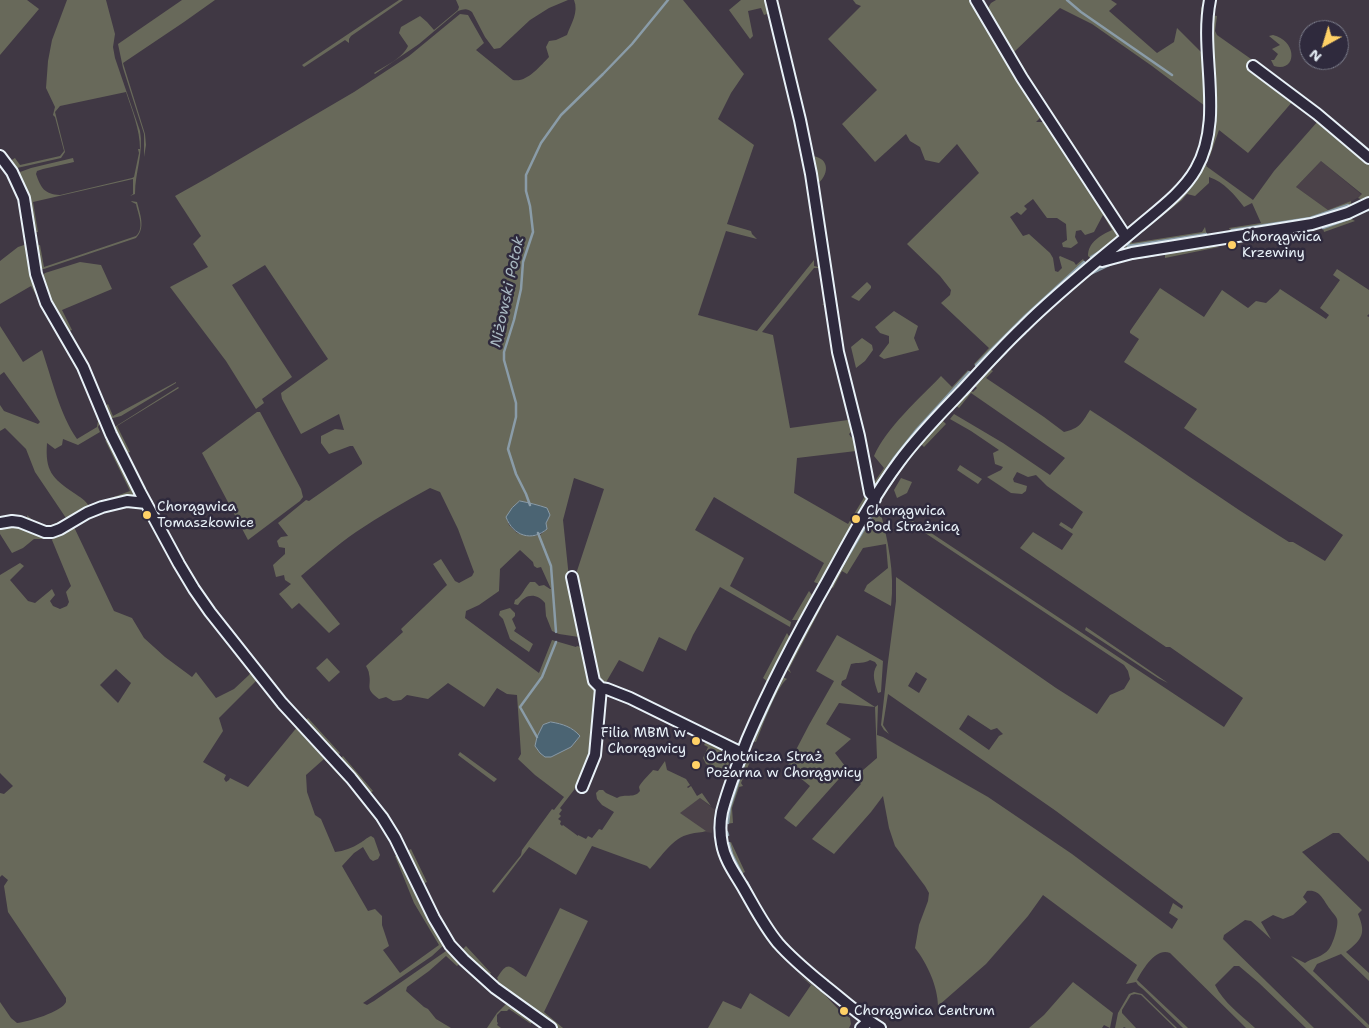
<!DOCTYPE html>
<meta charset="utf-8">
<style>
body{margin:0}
#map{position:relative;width:1369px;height:1028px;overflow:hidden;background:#403844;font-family:"Shantell Sans",sans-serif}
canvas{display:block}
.north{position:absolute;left:1299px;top:20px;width:50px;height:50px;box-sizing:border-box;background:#2f2a3d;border:1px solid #797a88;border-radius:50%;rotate:219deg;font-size:14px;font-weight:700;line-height:20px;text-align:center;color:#e8f1f8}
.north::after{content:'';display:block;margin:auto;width:18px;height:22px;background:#ffd166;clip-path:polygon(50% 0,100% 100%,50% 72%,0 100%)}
</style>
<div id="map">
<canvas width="1369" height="1028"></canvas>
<div class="north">N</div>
</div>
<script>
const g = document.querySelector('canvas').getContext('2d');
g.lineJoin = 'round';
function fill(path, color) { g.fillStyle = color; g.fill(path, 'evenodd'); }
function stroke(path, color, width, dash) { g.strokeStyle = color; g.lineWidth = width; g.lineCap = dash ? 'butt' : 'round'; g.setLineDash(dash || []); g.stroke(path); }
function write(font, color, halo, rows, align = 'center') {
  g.font = font + ' "Shantell Sans",sans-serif'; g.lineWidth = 5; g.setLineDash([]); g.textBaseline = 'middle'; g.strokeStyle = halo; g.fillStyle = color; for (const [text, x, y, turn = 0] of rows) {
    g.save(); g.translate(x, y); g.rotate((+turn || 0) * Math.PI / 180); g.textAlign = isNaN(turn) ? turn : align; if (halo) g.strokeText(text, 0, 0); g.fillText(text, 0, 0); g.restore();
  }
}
fill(new Path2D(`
 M1321,161L1362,195L1349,203L1328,210L1296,187Z
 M700,798L715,810L713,820L712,833L706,832L679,813Z`), '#4b4249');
fill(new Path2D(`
 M0,0H27L39,9L0,55Z
 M67,0H106L115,34L113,47L115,58L140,131C144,152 135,172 135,194L130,196L133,194V179L33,202L38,232H33L19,175L20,172L31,168L73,158L74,162L43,169L37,171L36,174C41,188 44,194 60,195L132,178L134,177L139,153L138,149H140C140,129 132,111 126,92L60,106L55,112L65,152L61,158L17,168L14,167L10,161L15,158L20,165L60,156L64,151L55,117L53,115L55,107L46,88L48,61L52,40Z
 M182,0H215L184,22L123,63L145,134L146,145L144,157V134L123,68L118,44Z
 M399,0H403L351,36L349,39V43L345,40L304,67L302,65Z
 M456,0H568L549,8L530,20L500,48L494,49L485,37L472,12C467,8 464,9 458,11L419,44L375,74L374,73C385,66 403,58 408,46L399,33L401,27L420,16L427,22L434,30L458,10L459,7Z
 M574,0H683L744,74L731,93L718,119L754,145L727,224L751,231L752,234L757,239L726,231L698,315L757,331L814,260V266L823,268L827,301V304L822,305L826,302L821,268H814L762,332L773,335L790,428L848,420L845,403L848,402L854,429L849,434L851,437L858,440L867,490L866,495L856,451L797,458L794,493L848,524L865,496L868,498L857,518L855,517L852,522L854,523L819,584L814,582L824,563L714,497L695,530L744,558L730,586L791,622L790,627L720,587L693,635L686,651L659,637L643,672L619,660L605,684L598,679L595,673L575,577L604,489L574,478L563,520L569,578L580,634L579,637L559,634L552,631L546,616L545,603C536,592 525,594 518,605L514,604L515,600C521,598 525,587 530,582H535L539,586L544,585L550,589H551L541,567L537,568L534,566L533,562L520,550L500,569L499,591L479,605L466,611L465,618L539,673L552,640L576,647L577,646L584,648C586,657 587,667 589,676C591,682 595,685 596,691L592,749L574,790L560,808L562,810L559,814L561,816L558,819L561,821L560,824L562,826L563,825L578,836V835L586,839L588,836L592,838L599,829L602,830L614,812L602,805L597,799L596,793L599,790H603L606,793L617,798C625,793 634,799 640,791L639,787C641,782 649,775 653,770L658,771L665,761L667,770L686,779L690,785L687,787L688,788L691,786L697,796L702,793L711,806L700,798L680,813L706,831C702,833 696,832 690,834C672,838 662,856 650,869L647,866L592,846L576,875L529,847L494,893L492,891L521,855L522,850L552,809L554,810L564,797L535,775L518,759L521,754L517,695L507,694L497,688L484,707L448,683L428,699L407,695L401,700L393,701L386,697L379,699C364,688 372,687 369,674C369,671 367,668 366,666L403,632L401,629L447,585L433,564L441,559L455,581L459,583L472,576L474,572L458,529L440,492L430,488C404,502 380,516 356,532C337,545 319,561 301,576L340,624L329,633L299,603L292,609L279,594L291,584L285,580L284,575L276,577L273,565L285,554V548L279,547L277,541L281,537L288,536L278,523L306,500L309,501L362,464V462L353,446H350L329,454L321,443V436L335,429L344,430L339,414L301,434L282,399L281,393L328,359L265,265L232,285L292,377L262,399L264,403L256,409L226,361L170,287L208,267L193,244L201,236L175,196L209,177L354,92L409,56L460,14L468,15L484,43L476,50L513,80C527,83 540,66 549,57L546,47L549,41L556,40L567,35C571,24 579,12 574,0ZM520,501C530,503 538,505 547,508L550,515L546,523L547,529L540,535L530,536L517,533L509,525L506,517L512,508ZM551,722C563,724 572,727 580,736L571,747L551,757H545L540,753L535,746L537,737L543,725Z
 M741,0H769L770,13L764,15L761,8L748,11L753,36L750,39L729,10Z
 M853,0H973L1042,116L1036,122H1047L1120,233C1117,243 1102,254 1092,259L1088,256C1088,242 1101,235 1112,230L1103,215L1094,232L1085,235L1081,230L1076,231L1075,237L1078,243L1071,248L1063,247L1062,243L1067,240L1066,224L1057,218H1047L1033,199L1024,206L1027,209L1021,215L1017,212L1010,217L1023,236L1029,234L1050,253L1053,258L1055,271L1058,272L1062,268L1059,257L1060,256L1074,262L1076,265L1083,259L1085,263L1042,302L978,367L974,364L989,348L941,303L950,295L951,290L940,276L907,244L979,173L957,144L939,163L925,160L920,147L910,141L906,134L875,162L842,124L877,90L828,39L861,6L856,4Z
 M996,0H1111L1117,4L1109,11L1157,53L1174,42L1177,28L1201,52V7L1204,10L1207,86L1204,135L1200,134H1202L1205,106L1152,66L1092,24L1060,8L1014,52L1026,71L1021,70L1007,46L1009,44L1006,40H1005L986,11L991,3Z
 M1211,15L1217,16L1215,31L1217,35L1251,59L1248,66L1283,91L1293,101L1248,153L1219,130L1210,156L1208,154L1211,127Z
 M1273,35C1298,41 1297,73 1274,66L1271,60H1274L1278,54L1272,49L1280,45L1269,36Z
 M1318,121L1369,163V196L1363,200L1358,198L1362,194L1321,161L1296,187L1328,210L1351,201V206L1329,215L1310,220L1231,232L1229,228L1261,223L1252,203L1244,207C1235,195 1224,182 1209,177V183L1195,196L1187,194L1182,200L1131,241L1132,243L1202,232L1205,227L1207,236L1130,248H1125L1128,239L1202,164L1207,165L1206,166L1253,200L1274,171Z
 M812,156C831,158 829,176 816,185Z
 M131,201L137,202C140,214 146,228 136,238L44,269H40L35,246L40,245L44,267L136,236C145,228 138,214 136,204L132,202Z
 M1348,217L1355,221L1324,232L1323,228V225Z
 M27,244C30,266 34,285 43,305L42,306L31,286L0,304V261L18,247Z
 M1208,245L1219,247L1165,258V252Z
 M80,262L101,265L112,289L62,310L72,330L67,332L51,304L41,278L45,273Z
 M1337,269L1369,290V314L1367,316L1369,317V862L1339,833H1333L1302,852L1362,910L1358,914C1366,933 1363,939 1346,952L1369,973V981L1341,954L1317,964L1313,971L1369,1025V1028H1367L1291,956L1305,963C1312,958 1323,957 1329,949C1333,944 1339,925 1337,919C1336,916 1332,912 1330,909C1323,900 1320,889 1307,891L1303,897L1307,902L1293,915L1283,919L1273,915L1261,922L1271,939L1251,921L1245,920L1224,935L1223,939L1314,1028H1306L1259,983L1239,966H1234L1215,985C1223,1002 1241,1015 1255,1028H1246L1170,953C1156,947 1143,969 1137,980L1188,1028H1183L1143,989L1138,985L1136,982L1126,984L1137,965L1043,895L1028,916L986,964L938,1006C938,987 927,963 915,948L919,925L928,901L929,893L925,886L895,846L889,828L883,796L871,812L834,854L812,839L861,784L855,777L877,758L875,707L839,703L826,724L851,739L835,753L848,770L846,771L796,827L784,818L810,786L787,767L809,725L834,681L816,671L837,635L883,661L881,692L878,693C875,683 871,674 877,665L875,662L870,660C864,664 858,662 851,664L846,679L842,681L841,685L875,707L878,705L877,735L883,737L988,797L1072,854L1172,929L1178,919L1169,913L1173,903L1182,909L1183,906L1056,811L888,694L883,725L889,734L884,730L881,725L888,662L896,601V577L1056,688L1097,714L1110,695L1124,689L1130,679L1128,671L1124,665L889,509L890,508H892L910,519L1224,727L1243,698L1170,647H1166L1020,548L1033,532L1062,550L1073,534L1059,525L1061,522L1072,529L1083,512L1047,486L1036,475L1028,477L1017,472L1013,479L1014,482L1027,486L1026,491L1022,494L1011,493L987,477L1001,470L1003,467L995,464L993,453L999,450L971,431L950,419L954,414L1003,443L1050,475L1065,458L971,393L959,408L954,404L968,389L973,392L977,388L973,384L988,368L993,371L986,378L1044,417L1064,432C1080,428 1081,424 1090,410C1157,453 1221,500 1289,542H1293L1325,561L1343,535L1184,428L1197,409L1124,362L1139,339L1130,333V331L1160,288L1204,317L1222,290L1248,308L1256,301L1266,303L1278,292L1280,289L1326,319L1329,315L1320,308L1340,280L1333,275ZM916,672L927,679L919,693L908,686ZM968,715L991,730L997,728L1003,734L999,736L989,750L959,729Z
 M867,282L871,286V288L859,301L851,297Z
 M894,311L918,326L914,338L919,350L884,359L879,356L889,343V336L880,333L875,327Z
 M0,326L23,362L42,350C52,379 60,415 77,439L97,427L98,421L84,381L101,421L98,427L100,432L78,445L63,439L62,445L55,449L47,443C45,471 52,478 74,493C80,497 85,500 89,506L130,491L105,440L109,442L134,491L135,493L132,496L90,508L52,528L36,525L28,520L27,515C43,531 49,527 66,518L35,472L26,449L5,428L0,431V405L4,411L38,424L40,422L4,372L0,375Z
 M862,338L872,345L873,350L865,361L856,368L851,347Z
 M968,370L970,374L918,431L876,488H873L862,438L866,435L863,439L873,484L884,468L874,456C886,428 919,399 941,376L952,387Z
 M176,382V383L121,416L109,419L104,407L108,404L113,416Z
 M178,387L179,388L117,426L130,452L127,453L123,449L113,428Z
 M257,412H260L301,489L303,497L300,501L248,540L202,453Z
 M941,419L946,424L924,447L919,442Z
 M960,465L982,479L978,484L957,470Z
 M901,478L912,482L907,493L897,498L894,490Z
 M877,506L879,507C888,539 895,573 891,606L864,591L867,585L888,568L886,544L863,548L847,574L842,571L833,588L829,586L848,552Z
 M83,520L84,522L74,527L114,611L132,618L144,638L165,657L192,677L196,672L216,698L234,689L249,675L251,672L247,668H249L263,685L262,687L257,680L219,718L223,731L203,762L226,775L224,779L226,782L229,780L230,778L248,787L298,726L346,778L344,781L324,759L306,775L307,792L315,815L321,819L335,852C344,851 352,848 360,843C364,841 366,838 371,836L374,838L380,855L378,859L373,861L370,859L363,847L354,853L342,866L368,911L375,909L382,916V925L389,946L383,950L400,973L439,945L414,903L395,856L401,855L445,944L432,956L363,1003L367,1005L374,1001L446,951H451L460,961V963L457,966L446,956L429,971L407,987L406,991L424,1007L428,1009L436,1019L451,1028H0V1002L11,1018L17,1023C27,1022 62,1012 66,1002C66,1001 66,1000 66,998L8,912L4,886L8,880L2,875L0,877V793L4,794L13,786L0,773V575L20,563L24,566L10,580L28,601L35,603L52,589L55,595L50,601L53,606L60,609L67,606L69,602L66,592L71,586L52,540L55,535ZM116,669L131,683L118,703L100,685Z
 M9,524L44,534L45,539H34L23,548L12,553L0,534V525Z
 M809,591L812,595L799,620H792Z
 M818,604L822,606L789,669L791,673L785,668Z
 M510,608L515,613V616L512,619L516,628L514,631L533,644L529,652L510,639L503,619L499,615L500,611Z
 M1086,627L1168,683L1158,678L1085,630Z
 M787,633L790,638L768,682L763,678Z
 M327,658L340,672L329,682L316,668Z
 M780,676L787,679C778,684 761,730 756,742L751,741Z
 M308,718L340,753L336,756L303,722Z
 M708,739L733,752L726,771L706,764L703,758L708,747L704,745Z
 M460,752L497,779L494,782L458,755Z
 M746,754L752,755V757L741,783L743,786L739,787L732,808L733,823L725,824L728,807Z
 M343,756L373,791L369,794L339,760Z
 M731,842L745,872L741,874C735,864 730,855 727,843Z
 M411,849L427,882L422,884L407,851Z
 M560,908L588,921L544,1012L563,1028H558C553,1022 549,1016 541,1016L496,983L498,979L497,978C509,958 510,968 526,977Z
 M466,946L491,973L487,976L462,953L463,949Z
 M797,973L824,994L840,1011L839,1013L844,1016L845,1015L850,1018L851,1024L849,1028H708L723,1001L741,1009L750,993L789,1017L811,985Z
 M1073,982L1113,1013L1110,1028L1104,1025L1102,1028H1029L1044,1015Z
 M1134,992L1142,994L1177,1028H1175L1141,995L1135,994L1131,995L1122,1010V1013L1136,1028H1126L1124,1027L1123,1028H1115L1118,1013L1129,994Z
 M508,1002L532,1019L531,1024L509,1009L507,1011H501L497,1015V1022L498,1023L497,1025L501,1028H487L497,1013Z`), '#68695a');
const water = new Path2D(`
 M520,501C530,503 538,505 547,508L550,515L546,523L547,529C532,542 513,536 506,517L512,508Z
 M551,722C563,724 572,727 580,736L571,747L551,757H545L540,753L535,746L537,737L543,725Z`);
fill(water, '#4b6473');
stroke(water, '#8a9ca8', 1);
stroke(new Path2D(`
 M1067,0L1081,12L1172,75
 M1368,210H1369
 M1323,228L1351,218
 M1232,230L1310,218L1348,205
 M1299,232L1311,230
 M1259,238L1285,234
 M1129,240L1128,246L1206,234
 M1165,253L1208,246
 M1091,257L1102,250
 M1129,259L1154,255
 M1088,275L1111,264
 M1055,304L1066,294
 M1011,346L1025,333
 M997,361L1006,352
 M976,365L1025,316L1084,262
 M975,385L989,369
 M956,405L970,390
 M950,411L952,410
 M923,441L942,420
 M907,460L915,450
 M889,486L901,468
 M875,487L894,458L917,429L969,372
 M530,505L526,494L516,474L508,449L516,417V403L504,360V352L514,320L521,289L523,262L533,232L530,206L526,191V175L541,143L561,115L603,74L632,44L668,0
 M538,533L551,566L556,632
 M835,578L876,509
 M794,653L819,606
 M537,737L520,707L542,677L556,642
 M753,741L782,677
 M728,823L730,807L747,755
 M727,832L728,835
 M729,843L732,854L742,874
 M747,882L753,894`), '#8a9ca8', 2.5);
const minor = new Path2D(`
 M771,0L800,120L811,174L838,352L859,436L870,493L875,499
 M976,0L1022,78L1126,237
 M1253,66L1317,114L1369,158
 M0,156L12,172L24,198L36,274L46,303L83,367L111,434L140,492L179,564L194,589L210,612L282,703L351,778L382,817L395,838L434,918L450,945L464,960L495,988L551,1028
 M1102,261L1132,253L1312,224L1348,213L1369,203
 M0,523L12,521L20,522L45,532H52L60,529L87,513L102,507L127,501L146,503
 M572,577L594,681L601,688L595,755L582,787
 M601,688L607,689L630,698L742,753
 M861,1028L869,1021
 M880,1028C860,1016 843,1000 825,986C808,972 792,959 778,943C764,926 755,908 744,889C736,875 725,861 722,844C720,834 720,822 722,812C728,788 738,764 747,740C770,686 798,633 827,582C849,542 872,498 899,462C918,436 940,414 962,391C982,369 1002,347 1023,327C1059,291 1099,260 1138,227C1158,210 1183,192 1196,169C1225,118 1199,54 1210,0`);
stroke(minor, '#e8f1f8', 14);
stroke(minor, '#2f2a3d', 10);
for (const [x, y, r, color] of [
 [1232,245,5,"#ffd166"],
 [147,515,5,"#ffd166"],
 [856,519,5,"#ffd166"],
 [696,741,5,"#ffd166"],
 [696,765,5,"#ffd166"],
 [844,1011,5,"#ffd166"]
]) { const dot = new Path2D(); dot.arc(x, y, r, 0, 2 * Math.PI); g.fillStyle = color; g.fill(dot); stroke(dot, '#2f2a3d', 2); }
write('14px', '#e8f1f8', '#2f2a3d', [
 ["Chorągwica",1242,237],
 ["Krzewiny",1242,253],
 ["Chorągwica",157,507],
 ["Tomaszkowice",157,523],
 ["Chorągwica",866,511],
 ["Pod Strażnicą",866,527],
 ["Filia MBM w",686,733,"right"],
 ["Chorągwicy",686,749,"right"],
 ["Ochotnicza Straż",706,757],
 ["Pożarna w Chorągwicy",706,773],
 ["Chorągwica Centrum",854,1011]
], 'left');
write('italic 15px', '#a9b9c3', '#2f2a3d', [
 ["Niżowski Potok",508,292,-78]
]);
</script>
